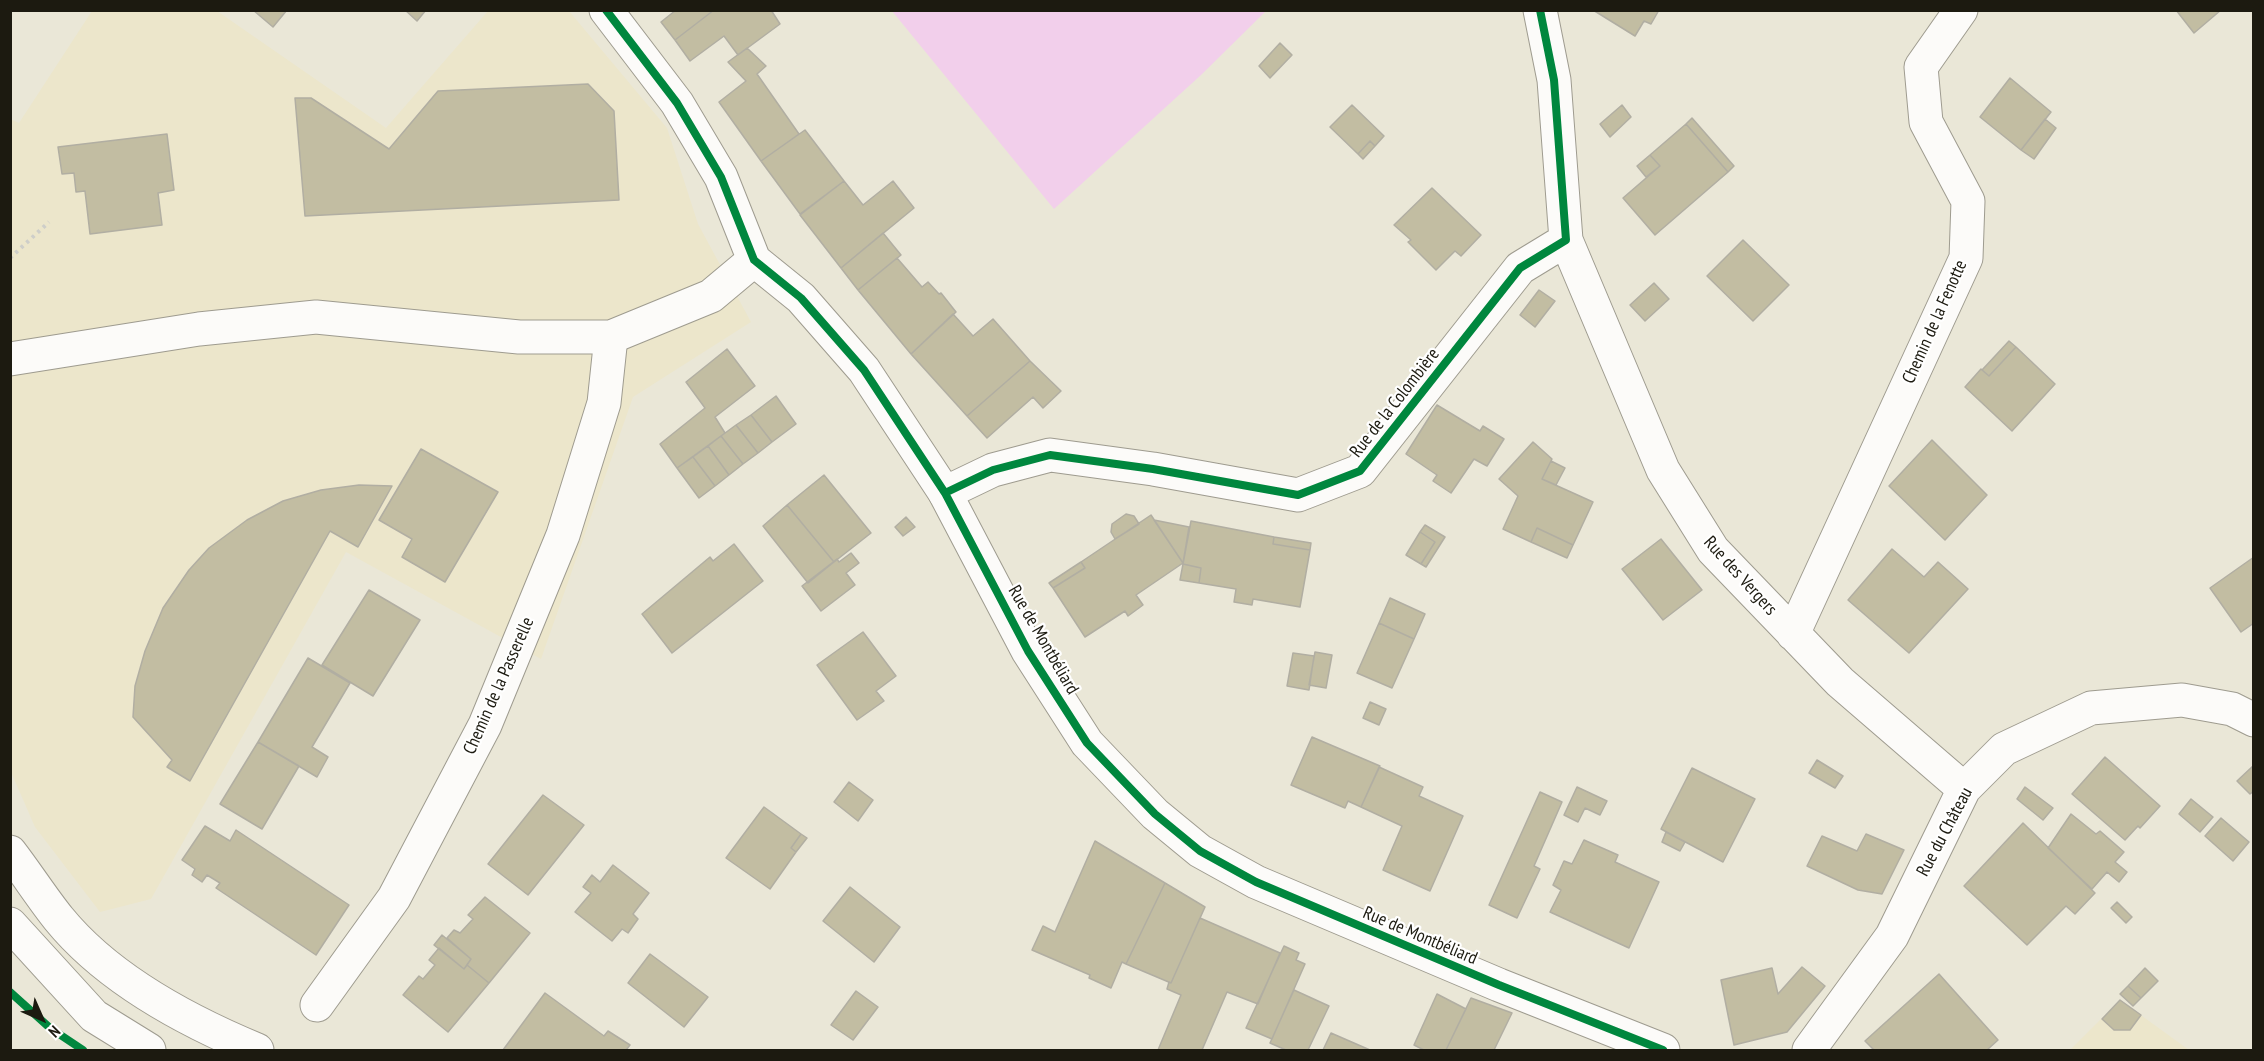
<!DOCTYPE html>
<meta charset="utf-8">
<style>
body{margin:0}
#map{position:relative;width:2264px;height:1061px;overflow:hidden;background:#eae7d7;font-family:"PT Sans Narrow",sans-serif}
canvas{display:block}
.frame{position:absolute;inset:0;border:12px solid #1c1a10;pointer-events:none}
.north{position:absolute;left:12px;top:989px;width:60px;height:60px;-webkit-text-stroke:4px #fff;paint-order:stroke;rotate:135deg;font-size:16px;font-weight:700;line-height:24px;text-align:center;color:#1c1a10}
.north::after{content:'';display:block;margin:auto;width:21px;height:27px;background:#1c1a10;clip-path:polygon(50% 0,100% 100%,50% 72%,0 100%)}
</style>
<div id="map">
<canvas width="2264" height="1061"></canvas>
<div class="frame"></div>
<div class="north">N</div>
</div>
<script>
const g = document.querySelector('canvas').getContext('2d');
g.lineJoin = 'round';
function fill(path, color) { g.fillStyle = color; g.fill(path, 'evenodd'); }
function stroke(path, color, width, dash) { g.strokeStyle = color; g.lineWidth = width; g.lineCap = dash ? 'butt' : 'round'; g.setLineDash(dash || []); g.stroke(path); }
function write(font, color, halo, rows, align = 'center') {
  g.font = font + ' "PT Sans Narrow",sans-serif'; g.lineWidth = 4.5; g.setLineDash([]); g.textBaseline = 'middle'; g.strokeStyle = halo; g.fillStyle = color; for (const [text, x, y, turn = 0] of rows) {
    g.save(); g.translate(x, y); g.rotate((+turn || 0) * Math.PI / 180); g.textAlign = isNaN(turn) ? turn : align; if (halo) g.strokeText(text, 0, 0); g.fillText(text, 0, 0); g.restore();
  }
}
fill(new Path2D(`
 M92,11H217L386,128L488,11H569L667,128L698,224L751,322L633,397L541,659L346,552L151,899L100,912L35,827L11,772L10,119L19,123Z
 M2120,1000L2189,1050H2070Z`), '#ece6cb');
fill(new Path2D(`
 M892,11H1266L1201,75L1054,209Z`), '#f2cfeb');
const building = new Path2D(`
 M253,10H287L273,27Z
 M405,10H426L417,21Z
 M676,10H714L675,40L661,22Z
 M714,10H771L780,24L738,55L724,36L690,61L675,40Z
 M1593,10H1659L1651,24L1644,21L1635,36Z
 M2176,10H2221L2194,33Z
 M1280,43L1292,55L1270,78L1259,66Z
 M747,48L766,66L757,74L799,134L761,161L719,102L746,81L728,62Z
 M2010,78L2051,112L2021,150L1980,117Z
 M588,84L614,111L619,200L305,216L295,98H311L389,149L438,91Z
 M1352,105L1384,136L1375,146L1370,141L1358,154L1330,127Z
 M1622,105L1631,117L1610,137L1600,124Z
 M1692,118L1734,166L1728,172L1686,124Z
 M2045,119L2056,128L2034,159L2021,150Z
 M1686,124L1728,172L1655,235L1623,198L1660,166L1650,155Z
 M805,130L844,181L800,214L761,161Z
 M167,134L174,190L158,193L162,225L90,234L85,191L76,192L74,173L62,174L58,147Z
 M1370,141L1375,146L1363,159L1358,154Z
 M1650,155L1660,166L1646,177L1637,166Z
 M844,181L863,205L893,181L914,208L841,268L800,215Z
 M1432,188L1481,235L1461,256L1455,251L1436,270L1408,242L1411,240L1394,225Z
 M883,233L901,255L858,290L841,268Z
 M1743,240L1789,285L1753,321L1707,276Z
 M897,258L922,287L928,282L939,294L941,293L956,312L911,354L858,290Z
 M1654,283L1669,299L1645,321L1630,305Z
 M1539,290L1555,301L1535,327L1520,315Z
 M953,314L973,336L993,319L1030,361L967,416L911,354Z
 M2009,341L2016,347L1989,376L1982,370Z
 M2016,347L2055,384L2012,431L1965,387L1981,369L1989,376Z
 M727,349L755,386L715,417L725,433L677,468L660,444L705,408L686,382Z
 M1030,361L1061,391L1043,408L1033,397L987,438L967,416Z
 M776,396L796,424L772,442L751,415Z
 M1437,405L1480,431L1483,426L1504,439L1487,466L1474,459L1451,493L1433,481L1437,475L1406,454Z
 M751,415L772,442L758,453L736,425Z
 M736,425L758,453L743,464L721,436Z
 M721,436L743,464L729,475L708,446Z
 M1932,440L1987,495L1945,540L1889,486Z
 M1533,442L1552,459L1542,479L1593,502L1573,545L1537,528L1531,542L1503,529L1518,496L1499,479Z
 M708,446L729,475L715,486L693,457Z
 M421,449L498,492L445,582L402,557L412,539L379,520Z
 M693,457L715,486L699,498L677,468Z
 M1551,461L1565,468L1556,485L1542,479Z
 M824,475L871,533L834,562L787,505Z
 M359,485L392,486L358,547L330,531L190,781L167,767L172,760L133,717L135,686L145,651L163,608L189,570L209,548L247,520L283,501L321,490Z
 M787,505L834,562L808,583L763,526Z
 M1126,514L1134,516L1139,524L1115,539L1111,532L1112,524Z
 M1151,515L1183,563L1136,595L1143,605L1128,616L1125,611L1085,637L1053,588L1085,568L1081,562Z
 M906,517L915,527L903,536L895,527Z
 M1154,520L1189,527L1183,563Z
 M1191,521L1274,537L1273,544L1310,550L1300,607L1253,599L1252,605L1234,602L1236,589L1199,583L1201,568L1183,564Z
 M1425,525L1445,537L1426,567L1421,564L1435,542L1420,532Z
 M1537,528L1573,545L1567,558L1531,542Z
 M1420,532L1435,542L1421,564L1406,555Z
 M1274,537L1311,543L1310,550L1273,544Z
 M1661,539L1702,590L1663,620L1622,569Z
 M734,544L763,581L672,653L642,614L710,557L713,561Z
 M1892,549L1924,577L1938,562L1968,589L1909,653L1848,600Z
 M851,553L859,563L846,573L855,585L821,611L802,586L837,559L839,562Z
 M2254,557V623L2241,632L2210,588Z
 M1081,562L1085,568L1053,588L1049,583Z
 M1183,564L1201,568L1199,583L1180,580Z
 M369,590L420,620L373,696L322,665Z
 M1390,598L1425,614L1414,639L1379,623Z
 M1379,623L1414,639L1392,688L1357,673Z
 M863,632L896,676L876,691L884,701L857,720L817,665Z
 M1315,652L1332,655L1326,688L1309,685Z
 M1293,653L1314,656L1309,690L1287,686Z
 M308,658L350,683L312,747L328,757L317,777L258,742Z
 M1370,702L1386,709L1379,725L1363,718Z
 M1312,737L1380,766L1361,807L1348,801L1345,808L1291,785Z
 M258,742L299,766L262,829L220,804Z
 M2105,757L2160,806L2140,828L2138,826L2125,840L2072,794Z
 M1817,760L1843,776L1835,788L1809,773Z
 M2254,765V791L2250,794L2237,781Z
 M1379,767L1423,787L1419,796L1463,816L1430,891L1383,870L1402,826L1361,807Z
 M1692,768L1755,799L1723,862L1661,829Z
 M849,782L873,800L858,821L834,802Z
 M1577,787L1607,801L1600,815L1585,808L1578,822L1564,815Z
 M2025,787L2053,808L2043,820L2017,799Z
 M1540,792L1562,802L1534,866L1540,869L1517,918L1489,905Z
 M543,795L584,825L528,895L488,864Z
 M2191,799L2213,817L2200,832L2179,814Z
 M764,807L801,834L791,848L796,852L770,889L726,858Z
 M2071,814L2096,834L2100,831L2124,852L2115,862L2127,872L2119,882L2107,872L2092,889L2048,848Z
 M2221,818L2249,842L2233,861L2205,836Z
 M2023,823L2095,893L2075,914L2066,906L2027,945L1964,886Z
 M205,826L230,841L236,830L349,905L316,955L216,888L220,883L207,875L202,882L192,875L195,869L182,860Z
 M1666,832L1685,842L1680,851L1662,842Z
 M801,834L807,838L796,852L791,848Z
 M1866,834L1904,850L1882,894L1858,890L1807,866L1822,836L1857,851Z
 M1584,840L1618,855L1615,862L1659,882L1629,948L1550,912L1561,890L1553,885L1564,861L1572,864Z
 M1095,841L1165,883L1126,964L1122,962L1111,988L1089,978L1090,975L1032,950L1043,926L1055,932Z
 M613,865L649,893L633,914L638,919L628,933L622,929L612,941L575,912L591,893L583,887L592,875L600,882Z
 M1165,883L1205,907L1171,983L1126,964Z
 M850,887L900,927L874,962L823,921Z
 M485,897L530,933L489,983L467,965L471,959L447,938L454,930L460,933L473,919L468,915Z
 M2117,902L2132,917L2126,923L2111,908Z
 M1200,918L1280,953L1258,1004L1227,992L1202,1050H1158L1181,995L1167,989L1169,982L1171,983Z
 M442,935L471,959L464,969L434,945Z
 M1284,946L1299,953L1296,960L1305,964L1272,1039L1246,1028Z
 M439,948L464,969L467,965L489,983L448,1032L403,995L419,976L423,979L435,965L429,960Z
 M650,954L708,997L684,1027L628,983Z
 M1802,967L1825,986L1787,1032L1734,1045L1721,980L1772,968L1778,994Z
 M2145,968L2158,981L2141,998L2128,986Z
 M1939,974L1998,1040L1987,1050H1874L1865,1041Z
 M2128,986L2141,998L2133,1006L2120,994Z
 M1294,990L1329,1006L1308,1050H1286L1270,1043Z
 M856,991L878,1007L853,1040L831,1025Z
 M545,993L604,1036L608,1031L630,1045L626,1050H503Z
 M1437,994L1466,1009L1446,1050H1424L1414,1045Z
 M1471,998L1512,1013L1494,1050H1446Z
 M2120,1000L2141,1015L2130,1030H2114L2102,1019Z
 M1331,1033L1370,1050H1323Z`);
fill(building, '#c2bda2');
stroke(building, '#b1aea2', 1.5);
const minor = new Path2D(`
 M1566,240L1663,470L1713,550L1840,682L1964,789
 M945,493L993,470L1050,455L1153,469L1298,495L1360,471L1520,268L1566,240L1554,80L1540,10
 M1793,634L1966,258L1968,201L1926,122L1921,67L1961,10
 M317,1005L394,898L485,725L563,535L604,403L611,337
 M1809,1050L1892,936L1964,789L2004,749L2091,708L2182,700L2232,709L2254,720`);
const tertiary = new Path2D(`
 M606,10L677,103L721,177L754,260L801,298L864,370L945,493L1028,651L1087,743L1155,814L1200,851L1256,882L1499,985L1663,1050
 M10,359L199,329L316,317L519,337H611L711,296L754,260`);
const primary = new Path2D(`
 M10,852C27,874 42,898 59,919C108,979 187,1021 257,1050
 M10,924L94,1016L149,1050`);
stroke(minor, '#9e9b8f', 35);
stroke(tertiary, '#9e9b8f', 35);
stroke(primary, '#9e9b8f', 35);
stroke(new Path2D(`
 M10,258L49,222`), '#cecec9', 4, [3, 4.5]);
stroke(minor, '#fcfbf9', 33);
stroke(tertiary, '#fcfbf9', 33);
stroke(primary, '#fcfbf9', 33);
stroke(new Path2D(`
 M606,10L677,103L721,177L754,260L801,298L864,370L945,493L1028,651L1087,743L1155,814L1200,851L1256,882L1499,985L1663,1050
 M945,493L993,470L1050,455L1153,469L1298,495L1360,471L1520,268L1566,240L1554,80L1540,10
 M10,992L50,1028L83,1050`), '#00873e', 8);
write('18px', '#1c1a10', '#fff', [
 ["Chemin de la Fenotte",1935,322,-66],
 ["Rue de la Colombière",1395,403,-52],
 ["Rue des Vergers",1740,576,48],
 ["Rue de Montbéliard",1043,640,60],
 ["Chemin de la Passerelle",499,686,-66],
 ["Rue du Château",1945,832,-62],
 ["Rue de Montbéliard",1420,936,23]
]);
</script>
